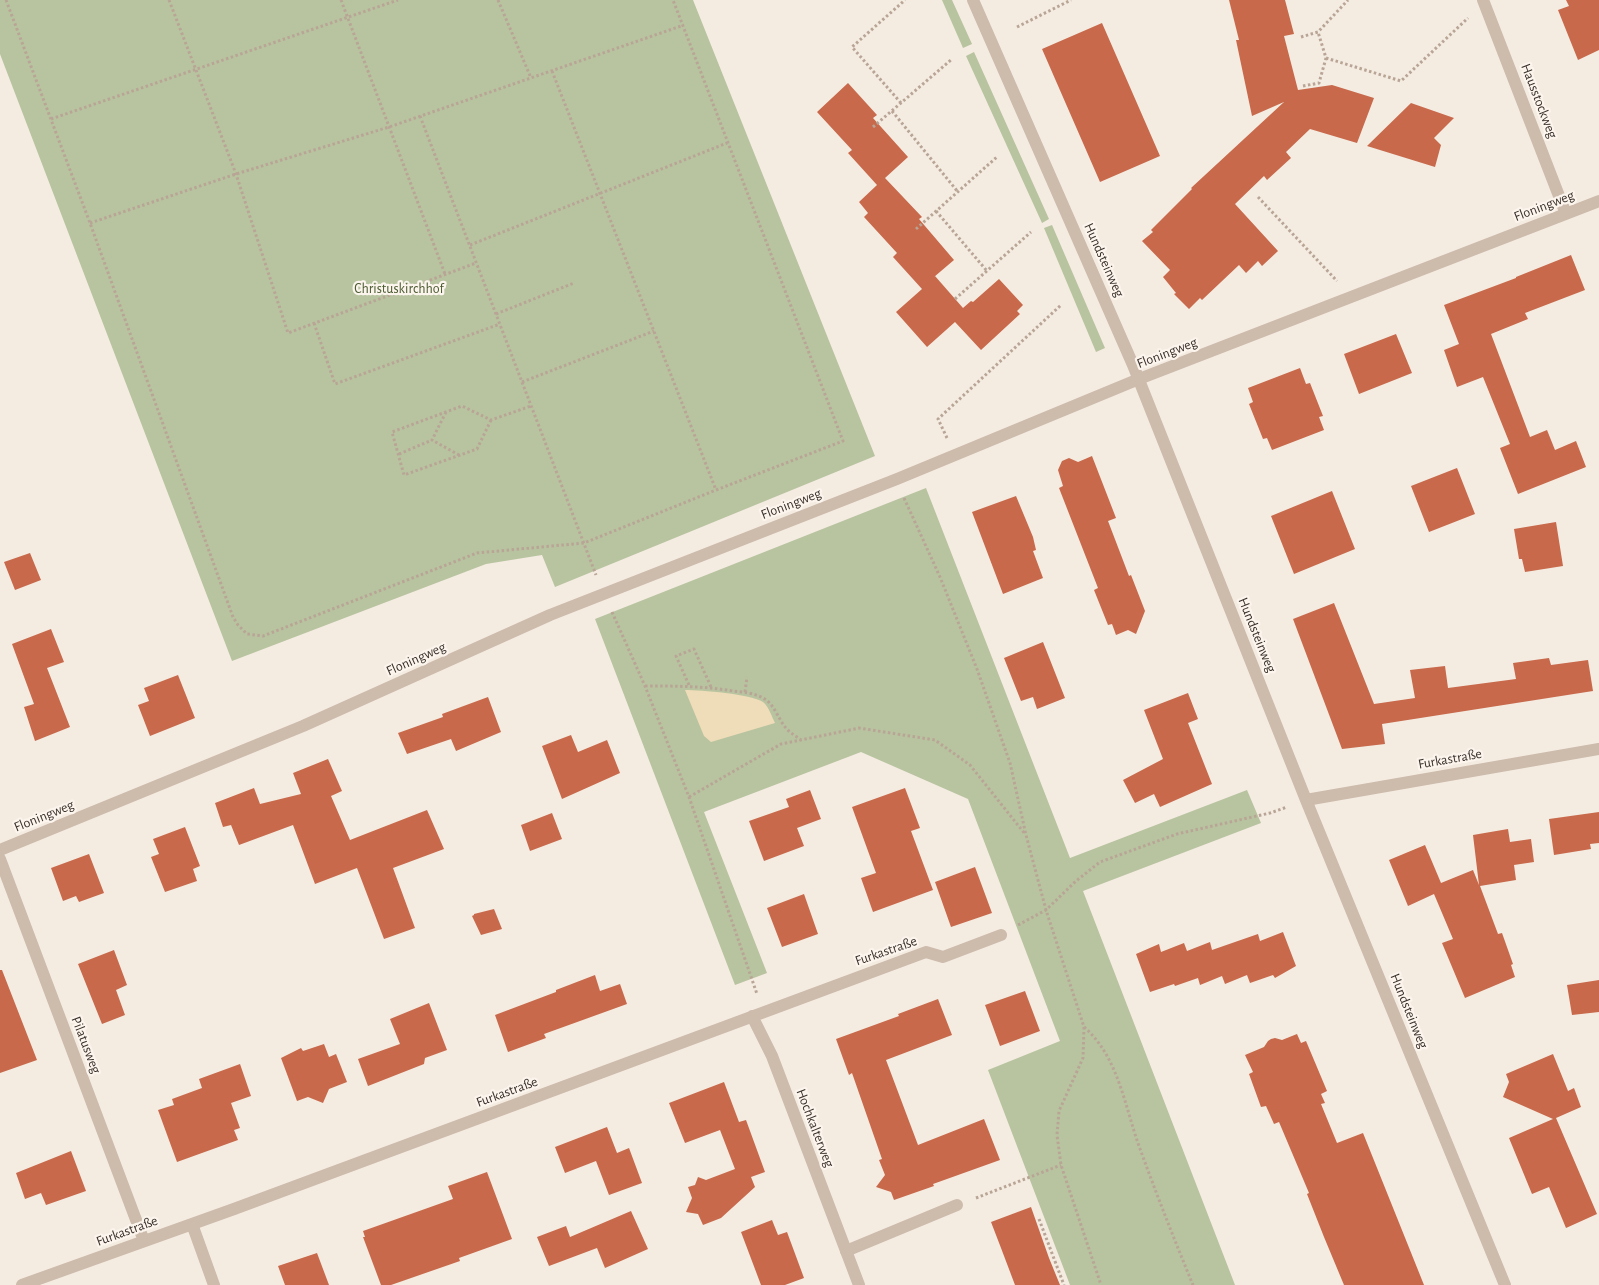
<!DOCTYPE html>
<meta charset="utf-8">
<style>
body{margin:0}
canvas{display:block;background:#f4ebe1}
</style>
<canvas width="1599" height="1285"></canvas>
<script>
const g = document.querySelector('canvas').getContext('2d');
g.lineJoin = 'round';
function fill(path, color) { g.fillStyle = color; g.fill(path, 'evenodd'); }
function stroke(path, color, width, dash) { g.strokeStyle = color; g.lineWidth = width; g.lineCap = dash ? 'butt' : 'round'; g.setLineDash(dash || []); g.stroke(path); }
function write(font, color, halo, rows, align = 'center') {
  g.font = font + ' "Alegreya Sans",sans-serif'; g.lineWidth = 4.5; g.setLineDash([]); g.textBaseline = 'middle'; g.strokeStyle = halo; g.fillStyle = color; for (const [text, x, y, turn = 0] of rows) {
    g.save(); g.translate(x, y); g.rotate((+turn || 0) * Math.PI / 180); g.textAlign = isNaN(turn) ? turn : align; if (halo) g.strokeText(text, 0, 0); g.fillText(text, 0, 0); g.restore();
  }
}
fill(new Path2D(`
 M0,0H693L875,456L555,587L542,555L486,564L232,661L0,54Z
 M942,0H952L972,44L963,48Z
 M974,52L1049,219L1042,223L966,56Z
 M1052,225L1105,348L1096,352L1044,228Z
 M926,488L1070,858L1247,790L1261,823L1083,891L1235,1285H1070L988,1070L1060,1041L968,799L861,752L704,812L767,973L735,985L595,619Z`), '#b8c4a0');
fill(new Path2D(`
 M685,690C701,690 751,694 763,702C769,707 772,717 775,723L711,742L704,736Z`), '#efdcb8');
fill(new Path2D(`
 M1229,0H1285L1294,34L1284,36L1298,90L1332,85L1374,98L1357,143L1310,129L1286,152L1291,158L1267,180L1264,176L1235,204L1278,251L1262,266L1258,261L1246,273L1239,265L1202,300L1200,298L1189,309L1174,294L1176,293L1163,277L1170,270L1142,241L1153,232L1151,230L1192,189L1191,188L1284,102L1252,116L1236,40H1239Z
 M1566,0H1599V50L1578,60L1558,10L1569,6Z
 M1102,23L1160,156L1100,182L1042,49Z
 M848,83L877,115L873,118L908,157L885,178L922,217L919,219L954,260L934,277L935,276L963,308L971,301L973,302L999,279L1023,305L1017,311L1020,314L981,350L955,322L927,347L896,312L922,289L893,257L897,253L864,217L868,213L859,202L877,185L848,153L852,150L817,112Z
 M1411,103L1454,118L1434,138L1441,145L1435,167L1367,146Z
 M1571,255L1585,290L1525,313L1528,319L1491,334L1530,437L1547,430L1555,450L1576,441L1586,467L1518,494L1500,448L1510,444L1483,377L1457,387L1444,350L1459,344L1444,305L1516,278V277Z
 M1396,334L1412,373L1359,394L1344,354Z
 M1300,368L1306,384L1310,383L1323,416L1319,417L1324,430L1272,450L1267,438L1263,439L1249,404L1253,402L1248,388Z
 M1092,456L1116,518L1108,521L1129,576L1131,575L1145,611L1136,634L1128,630L1116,635L1112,624L1108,625L1094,590L1098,588L1059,488L1063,486L1058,470L1062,461L1069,458L1078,462Z
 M1457,468L1475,514L1429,532L1411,486Z
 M1332,491L1355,549L1294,574L1271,516Z
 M1016,496L1033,537L1036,550L1033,551L1043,578L1003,594L972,512Z
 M1556,522L1563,566L1525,572L1522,559H1519L1514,529Z
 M30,553L41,580L15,590L4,562Z
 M1334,603L1374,704L1415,698L1410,670L1445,666L1448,688L1516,679L1513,663L1549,658L1551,665L1588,660L1593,691L1382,724L1385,744L1342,749L1293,619Z
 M51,629L64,662L47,668L70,727L35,741L24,707L34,704L12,644Z
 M1043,642L1065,698L1037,709L1033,697L1021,701L1004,658Z
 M178,675L195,718L150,736L138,705L149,701L144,688Z
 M1188,693L1198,719L1188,723L1212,784L1160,807L1154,794L1135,803L1123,780L1163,759L1144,710Z
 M488,697L501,732L456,751L451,739L407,754L398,733L443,717L442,714Z
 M571,735L578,752L607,740L620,773L562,799L542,746Z
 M328,759L342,791L331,796L350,840L427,810L444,849L393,868L415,928L384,939L357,868L315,884L293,825L239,845L231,825L223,827L215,803L254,788L260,804L301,794L293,773Z
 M905,788L920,828L911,831L933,890L873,912L861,878L876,873L852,807Z
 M810,790L821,819L797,828L804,846L764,861L749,821L789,807L786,799Z
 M1599,812V843L1590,844L1591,849L1554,855L1549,819Z
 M552,813L562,839L530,851L521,825Z
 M185,827L200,866L193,869L197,881L165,892L151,857L159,854L153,839Z
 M1508,829L1510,842L1531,839L1534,862L1514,865L1516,880L1480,886L1498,934L1502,933L1513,964L1511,965L1515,977L1465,998L1442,943L1453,939L1434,894L1408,906L1389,860L1425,845L1441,883L1473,870L1479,885L1473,835Z
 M89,854L104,893L79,902L76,896L63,901L51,868Z
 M975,867L992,913L951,927L935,882Z
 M804,894L818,934L782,947L767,908Z
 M494,909L502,929L481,935L472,916L474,915V914Z
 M1283,932L1296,966L1275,978L1273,975L1250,983L1247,975L1225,984L1222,976L1200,985L1198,978L1175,986L1174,984L1150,992L1136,954L1159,944L1161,952L1184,943L1187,951L1210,942L1212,950L1258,934L1260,941Z
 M114,950L127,985L116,990L125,1015L102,1024L78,964Z
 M0,970H2L37,1060L0,1073Z
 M595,975L600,991L620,984L627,1004L544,1034L546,1038L508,1052L495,1015L556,992V990Z
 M1599,980V1012L1572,1015L1567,985Z
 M1025,991L1040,1031L1000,1046L985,1005Z
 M938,999L952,1035L886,1060L918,1145L984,1119L1000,1160L933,1184L934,1186L894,1200L891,1192L876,1187L885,1175L879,1160L882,1159L852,1073L849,1075L836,1039L899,1016L898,1014Z
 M429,1003L447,1050L425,1058L424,1064L368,1086L358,1059L400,1044L390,1019Z
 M1297,1034L1301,1043L1306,1041L1327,1091L1321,1094L1325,1103L1321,1104L1337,1143L1363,1133L1424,1285H1344L1324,1237L1307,1194L1309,1193L1279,1122L1274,1124L1266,1106L1261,1107L1249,1074L1253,1072L1245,1055L1264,1047L1268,1041L1271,1039L1275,1038L1282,1040Z
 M324,1044L329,1057L336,1054L347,1082L329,1089L323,1103L308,1097L297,1101L281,1058L301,1048L303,1051Z
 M1553,1054L1568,1091L1574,1088L1581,1107L1556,1118L1597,1214L1566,1228L1549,1187L1532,1194L1509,1138L1553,1119L1503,1097L1509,1082L1506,1074Z
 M240,1064L251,1096L231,1103L240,1128L234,1130L238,1140L177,1162L158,1110L174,1105L172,1099L202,1088L199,1079Z
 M724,1082L739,1122L746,1120L765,1172L751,1177L755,1187L721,1218L703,1225L698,1214L686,1212L692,1198L688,1187L695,1185L698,1177L706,1180L735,1169L720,1130L685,1143L669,1103Z
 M607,1127L617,1153L629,1148L642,1183L609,1195L596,1161L565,1173L555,1147Z
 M71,1151L86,1191L46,1205L41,1193L25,1199L16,1173Z
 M487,1172L512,1239L459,1258L460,1261L391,1285H381L363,1237H365L363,1231L453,1199L448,1186Z
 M1031,1207L1049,1258L1060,1285H1015L1001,1248L991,1222Z
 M631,1211L648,1249L605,1268L597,1248L549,1266L537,1237L566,1226L570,1237Z
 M772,1220L778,1235L787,1232L804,1278L785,1285H761L741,1232Z
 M317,1253L329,1285H285L278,1266Z`), '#c8694b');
stroke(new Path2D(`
 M6,0L90,223L233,617L238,625L247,634L263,636L477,553L584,543L716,490L843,441L673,0
 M169,0L236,174L288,333L476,263
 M341,0L445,274
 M498,0L531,78
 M1017,27L1071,0
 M1301,37L1318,32L1348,0
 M1326,58L1401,81L1468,18
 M552,71L716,490
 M1303,86L1319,83L1326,58L1318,32
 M901,103L852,47L905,0
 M892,111L958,192
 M420,116L596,575
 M51,119L398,0
 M873,127L952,59
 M1258,197L1337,281
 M936,211L987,271
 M90,223L236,174L389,127L684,25
 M916,229L998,156
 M470,245L727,143
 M955,299L1031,232
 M496,314L574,283
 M314,323L335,384L500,324
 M522,382L654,331
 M446,412L432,440L459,455
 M491,420L477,449L404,475L392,432L462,406L491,420L531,406
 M947,438L938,419L1061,305
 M399,454L432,440
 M904,498L940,577L977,669L1010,763L1026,835L1046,910L1084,1027L1083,1058L1059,1111L1057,1135L1061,1165L1101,1285
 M612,612L645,686L689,797L757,994
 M689,685L676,656L694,649L711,687
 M645,686C675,686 703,686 733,691C743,692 754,693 763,698C774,703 778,719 786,728C790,733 796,736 801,740
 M745,692L747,677
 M689,797L781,744L859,728L935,740L970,765L1025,834
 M1018,925L1046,910L1076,881L1100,862L1177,834L1270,813L1287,807
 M1084,1027C1118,1056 1125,1107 1139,1146C1156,1193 1174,1239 1193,1285
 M976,1198L1061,1165
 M1039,1219L1064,1285`), '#b9a596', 3, [2.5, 2.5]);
stroke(new Path2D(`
 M846,1251L957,1205`), '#cdbbac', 12);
stroke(new Path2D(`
 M973,0L1133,365L1306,800L1505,1285
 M1483,0L1566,214
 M1306,800L1599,749
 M0,850L303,726L550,615L897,479L1139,379L1599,201
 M0,859L144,1241
 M752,1016L772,1056L859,1285
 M192,1224L214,1285
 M22,1285L234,1209L926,952L943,957L1001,935`), '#cdbbac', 12);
write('14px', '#3b302b', '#fbf5ee', [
 ["Hausstockweg",1539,101,69],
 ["Floningweg",1544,206,-21],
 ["Hundsteinweg",1104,260,66],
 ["Floningweg",1167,353,-21],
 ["Floningweg",791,504,-21],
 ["Hundsteinweg",1257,635,68],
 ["Floningweg",416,659,-24],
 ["Furkastraße",1450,759,-10],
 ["Floningweg",44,816,-22],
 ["Furkastraße",886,951,-19],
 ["Hundsteinweg",1409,1011,68],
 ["Pilatusweg",86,1045,69],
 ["Furkastraße",507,1092,-20],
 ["Hochkalterweg",815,1128,69],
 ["Furkastraße",127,1231,-20]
]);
write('14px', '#4a5a2e', '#fbf5ee', [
 ["Christuskirchhof",399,289]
]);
</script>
